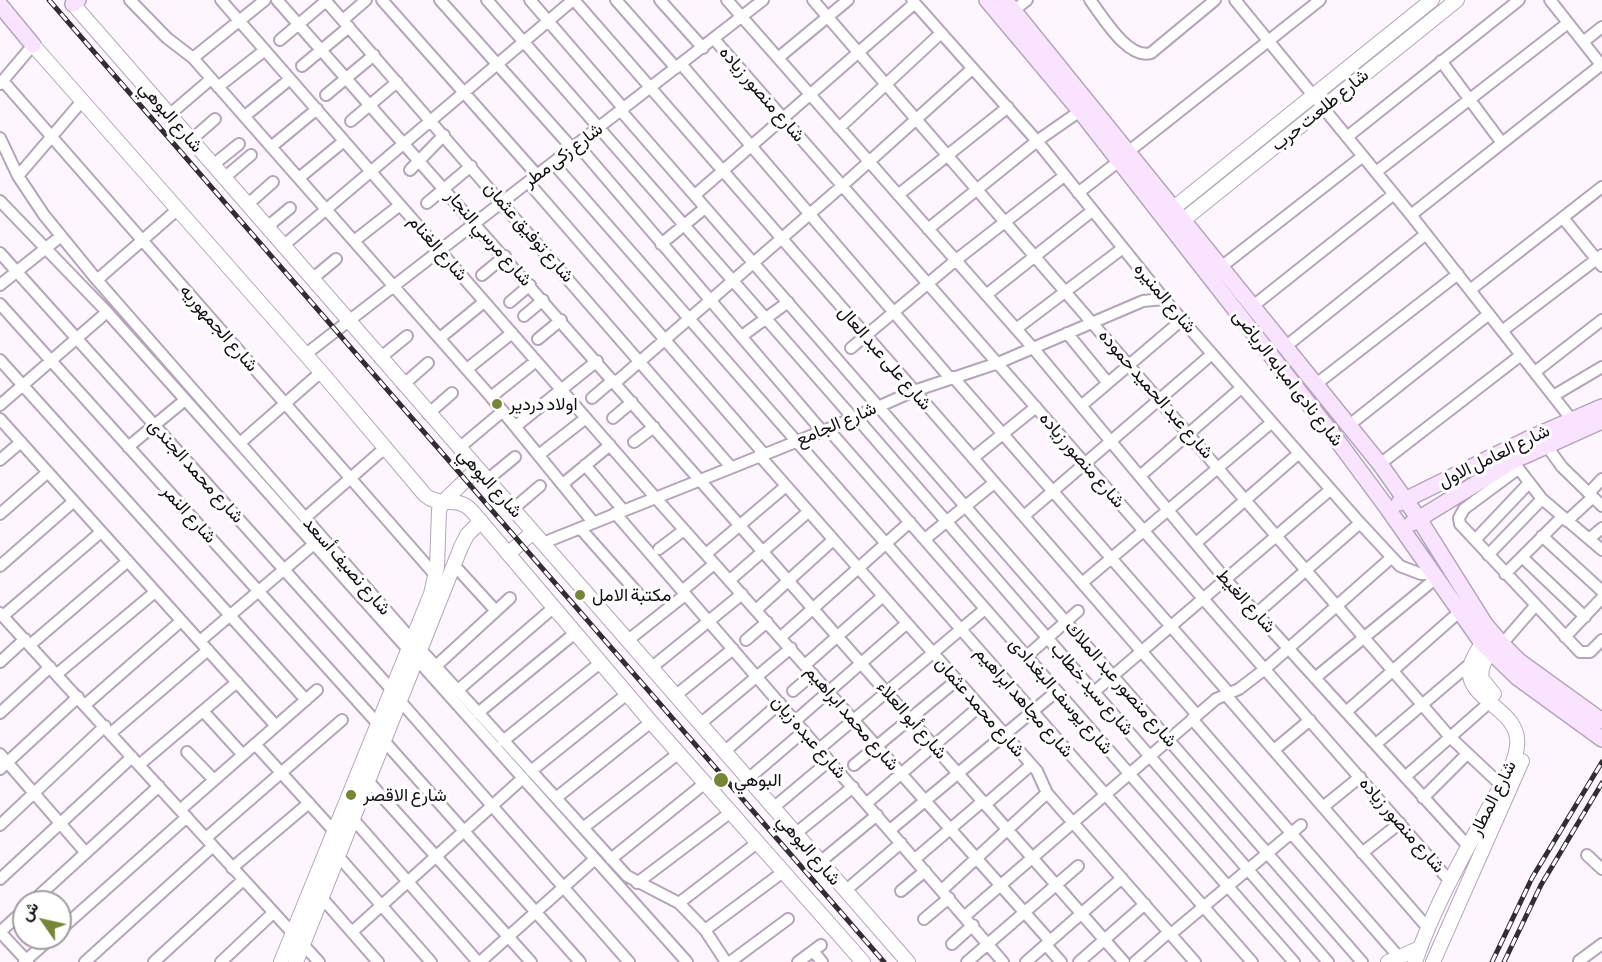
<!DOCTYPE html>
<meta charset="utf-8">
<style>
body{margin:0}
#map{position:relative;width:1602px;height:962px;overflow:hidden;background:#fdf6ff;font-family:"Asap Condensed",Vazirmatn,sans-serif}
canvas{display:block}
.north{position:absolute;left:12px;top:890px;width:60px;height:60px;box-sizing:border-box;background:#fff;border:2px solid #a19ea1;border-radius:50%;rotate:304deg;font-size:16px;font-weight:700;line-height:24px;text-align:center;color:#130d14}
.north::after{content:'';display:block;margin:auto;width:21px;height:27px;background:#758737;clip-path:polygon(50% 0,100% 100%,50% 72%,0 100%)}
</style>
<div id="map">
<canvas width="1602" height="962"></canvas>
<div class="north">ش</div>
</div>
<script>
const g = document.querySelector('canvas').getContext('2d');
g.lineJoin = 'round';
function stroke(path, color, width, dash) { g.strokeStyle = color; g.lineWidth = width; g.lineCap = dash ? 'butt' : 'round'; g.setLineDash(dash || []); g.stroke(path); }
function write(font, color, halo, rows, align = 'center') {
  g.font = font + ' "Asap Condensed",Vazirmatn,sans-serif'; g.lineWidth = 6; g.setLineDash([]); g.textBaseline = 'middle'; g.strokeStyle = halo; g.fillStyle = color; for (const [text, x, y, turn = 0] of rows) {
    g.save(); g.translate(x, y); g.rotate((+turn || 0) * Math.PI / 180); g.textAlign = isNaN(turn) ? turn : align; if (halo) g.strokeText(text, 0, 0); g.fillText(text, 0, 0); g.restore();
  }
}
const minor = new Path2D(`
 M130,0L167,38L193,58L491,397L593,522
 M221,0L654,496L1050,941
 M277,0L1124,962
 M325,0L730,466
 M382,0L537,175
 M440,0L572,148
 M487,0L853,418
 M530,0L624,109
 M574,0L1197,715
 M616,0L676,68
 M660,0L703,48
 M727,0L1033,348L1227,581L1468,846
 M813,0L1450,737L1501,785
 M912,0L1037,141L1164,299L1360,523L1400,566L1421,574H1432
 M1090,0C1103,17 1128,60 1151,53L1215,0
 M1235,0L1411,215L1572,420
 M1550,0L1602,66
 M1013,11L1027,0
 M343,20L366,0
 M714,39L1449,880
 M280,40L326,1
 M1583,42L1602,27
 M193,58L265,0
 M778,58L848,0
 M1441,61L1502,143
 M681,64L950,378
 M302,66L349,27
 M3,81L436,576
 M0,84L33,45
 M218,87L265,50
 M326,95L374,55
 M621,111L1362,962
 M169,115L211,79
 M245,116L290,79
 M351,121L397,82
 M839,128L940,34
 M1347,137L1519,0
 M0,138L18,176L44,215L97,280L413,641L627,876L679,903L705,930L726,962
 M191,140L215,119
 M577,144L822,431
 M271,147L317,109
 M1128,152L1320,0
 M553,163L1252,962
 M213,165L239,144
 M410,170L444,135
 M1376,172L1568,23
 M18,176L82,101
 M224,178L251,155
 M299,178L344,141
 M528,182L764,454
 M1078,193L1119,161
 M695,195L915,3
 M898,195L1008,107
 M0,201L107,312L687,962
 M427,203L471,166
 M247,205L273,182
 M1411,215L1601,65
 M1563,218L1602,266
 M267,227L290,208
 M928,229L1037,141L1080,111
 M354,241L400,205
 M661,244L705,208
 M283,246L573,0
 M0,253L392,690
 M1221,267L1363,156
 M482,275L505,256
 M312,279L336,259
 M97,280L178,209
 M0,285L61,236
 M1470,290L1602,187
 M986,295L1092,211
 M510,302L530,285
 M0,304L378,724
 M1253,306L1394,194
 M524,316L543,300
 M1016,329L1123,248
 M1502,331L1602,255
 M1067,333L1108,383
 M742,336L788,302
 M440,338L484,302
 M538,339L561,320
 M1285,347L1426,234
 M851,348L956,260L1064,176
 M306,354L763,0
 M380,358L407,336
 M0,360L306,700
 M467,369L512,333
 M1535,372L1602,320
 M953,377L1229,693
 M615,383L842,186L972,69
 M403,385L428,363
 M1315,385L1458,274
 M1553,396L1602,367
 M491,397L536,361
 M592,398L613,380
 M0,405L107,312
 M1081,406L1183,319
 M428,414L452,393
 M856,417L1328,962
 M613,418L632,402
 M0,419L276,726
 M516,426L597,361
 M1348,426L1489,314
 M828,429L1294,962
 M634,442L654,427
 M240,443L321,372
 M1546,445L1562,467L1602,506
 M128,447L185,400
 M459,448L503,411
 M540,454L586,418
 M759,455L1037,771L1047,793L1195,962
 M973,458L1036,407
 M0,460L21,442
 M1380,464L1521,355
 M1515,464L1542,499L1602,550
 M585,465L623,510
 M1518,469L1464,509L1459,518L1460,524L1580,652H1590L1602,640
 M1140,476L1241,388
 M487,480L515,457
 M564,483L610,445
 M1589,493L1602,479
 M513,509L540,486
 M615,513L1003,962
 M0,514L48,472
 M1024,516L1212,354
 M305,518L386,447
 M1567,521L1593,497
 M580,528L642,598
 M1542,536L1602,591
 M925,539L994,483
 M1589,539L1602,528
 M1475,540L1528,484
 M543,543L828,429L914,391L998,363L1143,301L1164,299
 M1196,543L1298,454
 M659,549L684,530
 M706,554L786,486
 M1488,555L1542,499
 M1522,557L1585,617
 M454,565L496,611
 M0,566L74,501
 M1505,574L1562,517
 M730,580L808,512
 M1082,583L1271,423
 M682,591L714,564
 M756,610L833,540
 M0,613L319,962
 M1257,613L1360,523
 M3,616L101,532
 M781,637L910,522
 M1565,637L1602,598
 M746,640L767,622
 M200,641L314,544
 M627,641L685,595
 M1502,644L1535,606
 M30,645L128,561
 M1027,656L1078,611
 M0,662L25,639
 M805,665L883,596
 M436,666L510,598
 M651,668L742,594
 M57,674L155,592
 M1315,678L1435,579
 M458,690L553,608
 M793,691L813,674
 M1094,692L1330,490
 M1225,694L1427,927
 M675,696L733,649
 M401,702L629,962
 M85,705L181,621
 M203,711L243,755
 M1346,712L1458,613
 M0,713L50,667
 M478,713L575,633
 M1192,719L1398,956
 M795,721L906,624
 M700,724L791,648
 M111,733L208,650
 M503,741L600,663
 M385,742L580,962
 M255,744L334,831
 M1376,744L1471,663
 M819,749L985,609
 M1274,750L1310,720
 M187,752L214,780
 M724,752L780,703
 M0,754L86,853
 M139,765L237,682
 M854,765L957,680
 M0,769L78,697
 M531,771L627,694
 M1405,777L1490,702
 M748,779L804,731
 M369,782L531,962
 M556,798L651,722
 M1423,798L1467,754
 M867,803L980,706
 M986,804L1031,765
 M1323,807L1360,777
 M773,808L829,761
 M180,810L317,690
 M354,820L478,962
 M0,825L105,726
 M583,828L679,753
 M890,830L1057,691
 M795,834L853,787
 M206,838L342,720
 M1362,853L1400,823
 M1587,855L1602,869
 M339,857L431,962
 M611,859L705,783
 M915,859L983,801
 M820,862L877,815
 M232,868L309,803
 M0,879L132,757
 M637,883L731,812
 M942,890L1047,793
 M845,891L901,843
 M901,891L925,871
 M322,898L378,962
 M32,902L159,786
 M679,903L757,843
 M965,916L1216,699L1239,689L1265,669L1391,558
 M924,919L949,898
 M60,930L187,817
 M705,930L783,872
 M0,932L28,962
 M0,932L24,910
 M352,932L523,778
 M1171,934L1301,825
 M952,944L973,925
 M1046,945L1061,962
 M813,951L822,962
 M1579,961L1602,944
 M24,962L51,938
 M85,962L213,846
 M154,962L243,880
 M221,962L273,913
 M480,962L595,859
 M730,962L788,919
 M798,962L821,945
 M967,962L1078,866
 M1026,962L1122,878
 M1079,962L1145,904
 M1135,962L1169,932`);
const tertiary = new Path2D(`
 M73,4L908,962
 M33,45L321,372L425,495C440,508 458,495 472,511L651,722L863,962
 M1165,215L1432,0
 M1176,226L1457,0
 M508,554L533,532
 M1489,651L1482,668L1481,678L1494,694
 M281,962L431,594L437,567L439,510L443,502L477,469
 M296,962L461,547L467,535L481,521
 M1388,962L1420,948
 M1415,962C1433,909 1460,862 1486,813C1496,793 1515,768 1517,746C1522,709 1465,701 1470,668C1471,659 1478,651 1482,643
 M1433,962L1522,761`);
const secondary = new Path2D(`
 M987,0L1080,111L1334,436L1388,509L1482,643L1518,678L1602,739
 M1005,0L1380,464L1419,519L1485,624L1502,644L1519,661L1602,721
 M73,4L78,0
 M0,5L33,45
 M1399,503L1526,440L1602,407
 M1412,523L1513,461L1602,421`);
stroke(minor, '#b5a5ba', 14);
stroke(tertiary, '#b5a5ba', 16);
stroke(secondary, '#b5a5ba', 18);
stroke(minor, '#fff', 10);
stroke(tertiary, '#fff', 14);
stroke(secondary, '#f9e3ff', 15);
const rail = new Path2D(`
 M49,0L884,962
 M1492,962L1532,878L1602,762
 M1504,962L1541,885L1602,783`);
stroke(rail, '#322c33', 5);
stroke(rail, '#fff', 3, [9]);
for (const [x, y, r, color] of [
 [497,404,6,"#758737"],
 [580,595,6,"#758737"],
 [721,780,8,"#758737"],
 [351,795,6,"#758737"]
]) { const dot = new Path2D(); dot.arc(x, y, r, 0, 2 * Math.PI); g.fillStyle = color; g.fill(dot); stroke(dot, '#fff', 2); }
write('18px', '#130d14', '#fff', [
 ["شارع منصور زياده",762,94,49],
 ["شارع طلعت حرب",1320,110,-39],
 ["شارع البوهي",171,117,49],
 ["شارع زكى مطر",563,155,-37],
 ["شارع توفيق عثمان",529,232,49],
 ["شارع مرسي النجار",489,238,49],
 ["شارع الغنام",438,248,49],
 ["شارع المنيره",1165,298,50],
 ["شارع الجمهوريه",219,328,49],
 ["شارع على عبد العال",885,358,49],
 ["شارع نادى امبابه الرياضى",1288,378,52],
 ["شارع عبد الحميد حموده",1156,394,49],
 ["شارع الجامع",836,424,-23],
 ["شارع العامل الاول",1494,456,-26],
 ["شارع منصور زياده",1082,460,49],
 ["شارع محمد الجندى",196,471,48],
 ["شارع البوهي",490,483,48],
 ["شارع النمر",189,514,48],
 ["شارع نصيف أسعد",347,566,49],
 ["شارع الغيط",1246,601,48],
 ["شارع منصور عبد الملاك",1121,684,49],
 ["شارع سيد خطاب",1092,689,49],
 ["شارع يوسف البغدادى",1061,696,49],
 ["شارع مجاهد ابراهيم",1024,702,49],
 ["شارع محمد عثمان",980,707,49],
 ["شارع محمد ابراهيم",852,718,49],
 ["شارع أبو العلاء",912,720,49],
 ["شارع عبده زيان",809,737,49],
 ["شارع المطار",1493,798,-63],
 ["شارع منصور زياده",1402,825,49],
 ["شارع البوهي",809,850,49]
]);
write('18px', '#130d14', '#fff', [
 ["اولاد دردير",509,404],
 ["مكتبة الامل",592,595],
 ["البوهي",734,780],
 ["شارع الاقصر",363,795]
], 'left');
</script>
